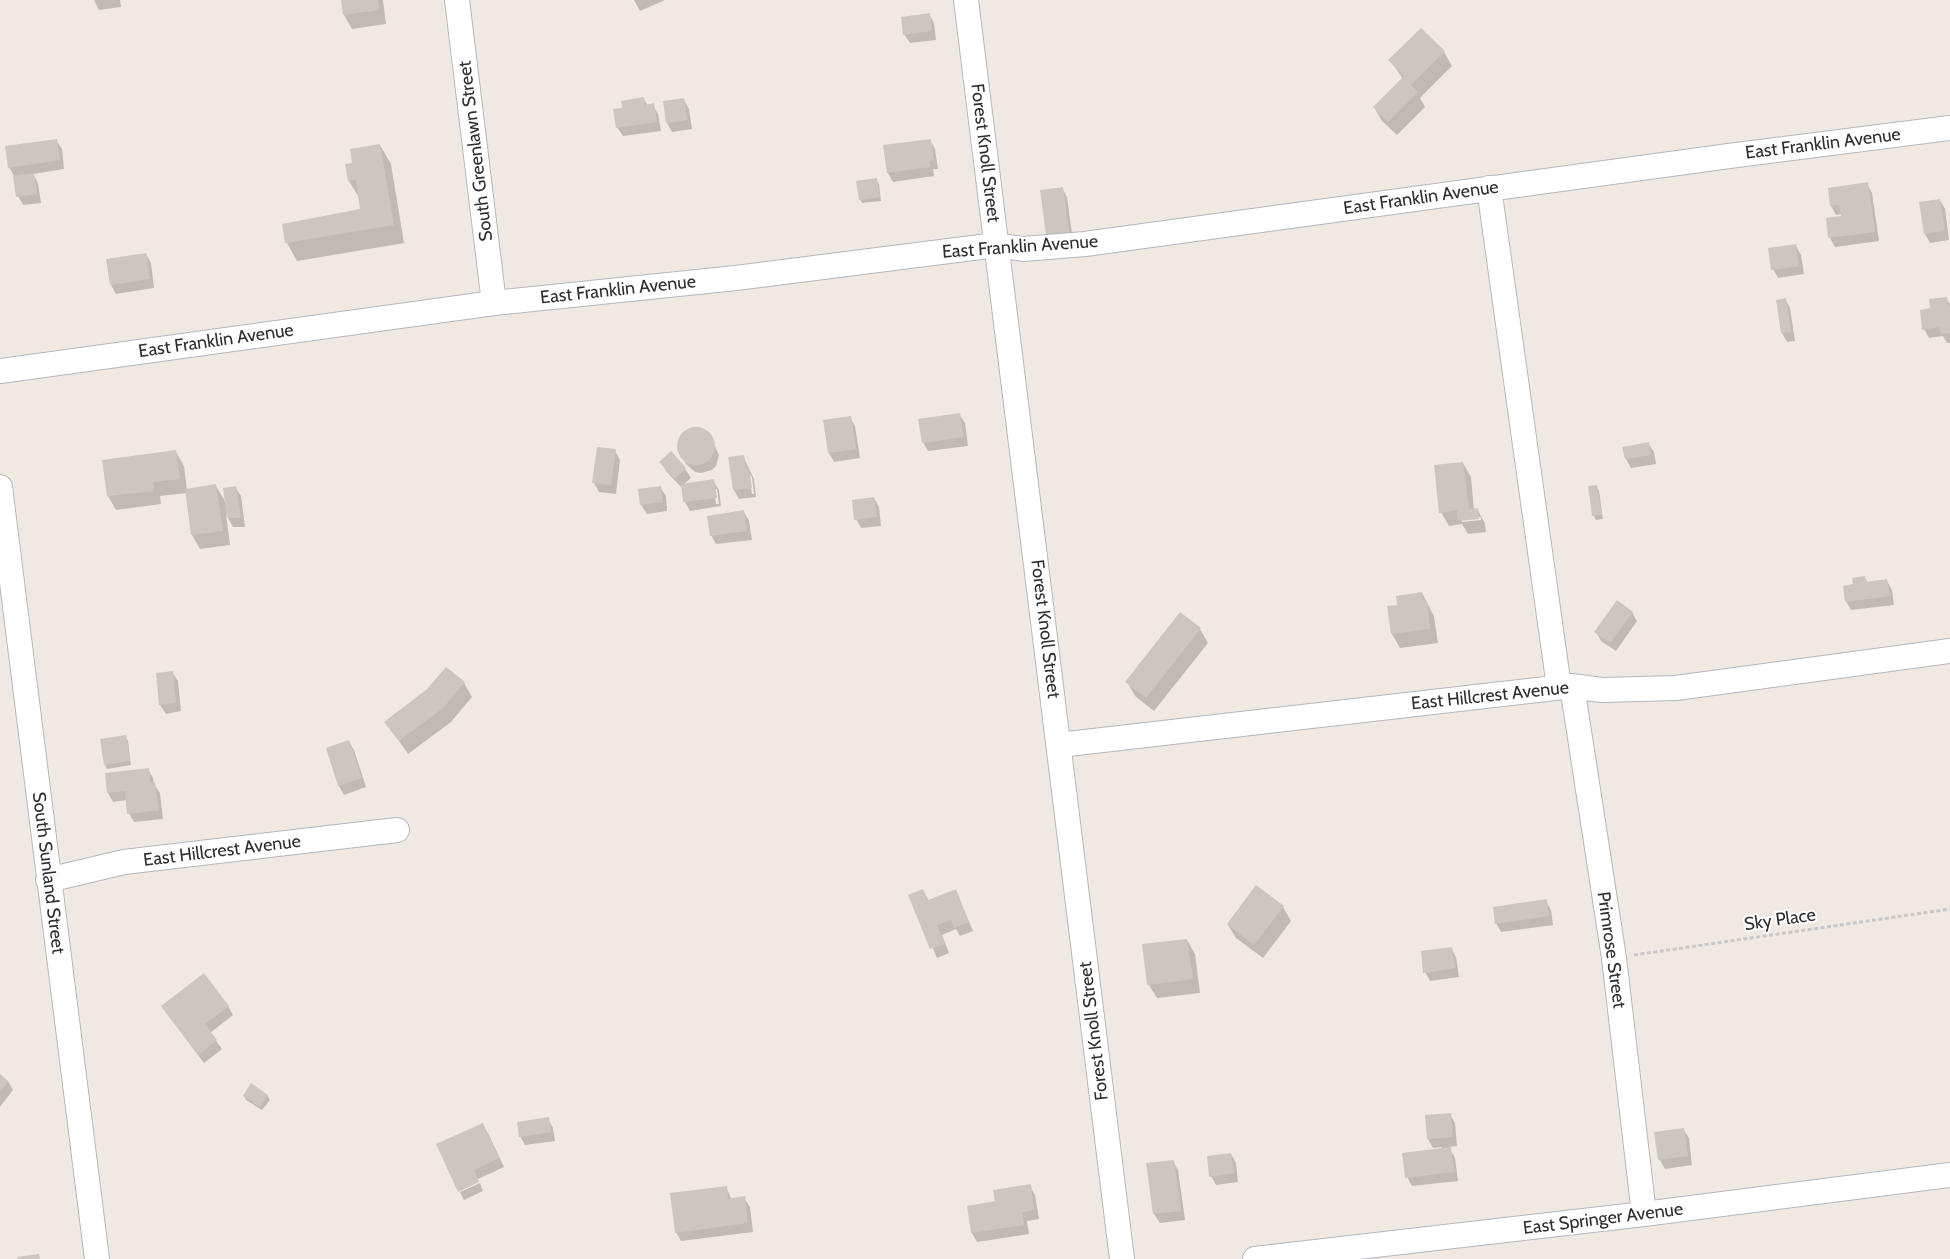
<!DOCTYPE html>
<style>
body{margin:0}
canvas{display:block;background:#efe9e1}
</style>
<canvas width="1950" height="1259"></canvas>
<script>
const g = document.querySelector('canvas').getContext('2d');
g.lineJoin = 'round';
function fill(path, color) { g.fillStyle = color; g.fill(path, 'evenodd'); }
function stroke(path, color, width, dash) { g.strokeStyle = color; g.lineWidth = width; g.lineCap = dash ? 'butt' : 'round'; g.setLineDash(dash || []); g.stroke(path); }
function write(font, color, halo, rows, align = 'center') {
  g.font = font + ' Cabin,sans-serif'; g.lineWidth = 4; g.setLineDash([]); g.textBaseline = 'middle'; g.strokeStyle = halo; g.fillStyle = color; for (const [text, x, y, turn = 0] of rows) {
    g.save(); g.translate(x, y); g.rotate((+turn || 0) * Math.PI / 180); g.textAlign = isNaN(turn) ? turn : align; if (halo) g.strokeText(text, 0, 0); g.fillText(text, 0, 0); g.restore();
  }
}
fill(new Path2D(`
 M94,0H120L121,7L99,10Z
 M342,0H383L386,24L352,29L344,15Z
 M634,0H665L640,11Z
 M929,14L934,23L936,40L910,43L904,34Z
 M1444,52L1452,66L1420,98L1425,107L1397,135L1382,121L1374,107L1403,79L1390,60Z
 M644,99L648,106L653,105L658,114L661,131L623,136L617,127L623,109Z
 M684,100L689,109L692,129L672,132L667,123Z
 M56,140L62,149L64,169L33,174L38,183L41,203L23,205L18,196L14,176L9,167Z
 M930,140L935,149L938,169H933L934,176L893,182L888,173L885,146Z
 M380,145L391,164L404,243L297,261L287,243L362,210L360,199L349,181L354,164Z
 M876,180L879,184L881,201L862,203L860,199Z
 M1867,184L1872,193L1879,241L1835,247L1830,238L1827,219L1842,218V214L1836,215L1831,206Z
 M1062,188L1067,197L1073,241L1053,243L1048,234Z
 M1940,200L1945,209L1949,240L1930,243L1925,234L1921,203Z
 M1796,246L1801,255L1804,274L1778,278L1773,269Z
 M146,254L151,263L154,288L116,294L111,285Z
 M1946,298L1950,304V343H1947L1943,336L1929,338L1924,329L1932,309Z
 M1785,299L1790,308L1795,341L1787,342L1782,333Z
 M959,414L965,423L968,446L928,451L923,442Z
 M850,417L855,426L860,458L834,462L829,453L825,421Z
 M700,429L710,435L719,455L716,466L712,470L701,473L695,472L686,464L681,455L678,443L684,433L688,430Z
 M1648,443L1654,452L1656,464L1631,468L1626,459L1624,448Z
 M615,451L620,460L616,494L599,492L594,483Z
 M176,452L184,466L187,490L216,486L226,503L235,487L241,496L245,527H233L226,514L230,545L200,549L192,535L186,493L160,496L161,504L116,510L108,496L104,461Z
 M671,453L685,469L691,478L683,485L713,481L719,490L721,506L690,511L685,502L682,486L681,487L666,471L661,462ZM714,489H717L719,504H716Z
 M743,456L754,479L756,497L739,499L734,490L729,458ZM749,474L752,477L754,494H752Z
 M1463,463L1471,477L1474,510L1477,509L1485,523L1486,532L1468,534L1462,524L1449,526L1441,512ZM1481,517V520L1462,522V519Z
 M660,487L666,496L667,511L647,514L641,505Z
 M1597,487L1599,491L1603,519L1596,520L1594,516Z
 M874,498L879,507L881,526L861,528L856,519Z
 M744,512L749,521L752,540L716,544L711,535Z
 M1865,578L1868,583L1887,581L1892,590L1894,605L1851,610L1846,601L1855,585Z
 M1422,593L1434,616L1438,643L1400,648L1392,634L1389,608L1399,606Z
 M1632,612L1637,621L1616,651L1601,641L1596,632Z
 M1200,629L1208,643L1154,711L1135,696L1127,682Z
 M172,672L178,681L181,711L166,714L160,705Z
 M464,683L472,697L451,722L408,754L386,722Z
 M125,736L128,741L131,765L107,769L105,765Z
 M349,742L354,750L366,787L344,795L339,786L327,749Z
 M148,769L153,778L154,784L160,793L163,819L134,822L129,813L127,800L113,802L108,793Z
 M923,890L929,901L955,890L973,931L960,936L956,929L942,935L949,953L937,958L910,895Z
 M1546,901L1551,910L1553,925L1501,932L1496,923Z
 M1283,907L1291,921L1263,958L1236,938L1228,925Z
 M1187,940L1195,954L1200,993L1157,998L1149,985Z
 M1451,948L1456,957L1459,977L1430,981L1425,972Z
 M228,1006L233,1015L210,1033L222,1049L204,1063L162,1007Z
 M0,1076L8,1081L13,1090L0,1107Z
 M267,1095L270,1100L262,1110L246,1100L244,1096Z
 M1450,1114L1455,1123L1457,1146L1449,1147L1455,1158L1458,1181L1412,1186L1407,1177L1442,1150V1147L1433,1148L1428,1139L1426,1117Z
 M548,1119L553,1128L555,1141L525,1145L520,1136Z
 M1683,1129L1689,1138L1692,1165L1665,1169L1660,1160L1656,1133Z
 M488,1133L504,1167L478,1179L438,1145Z
 M1231,1154L1236,1163L1238,1182L1216,1185L1211,1176Z
 M1173,1161L1178,1170L1185,1220L1160,1223L1154,1214Z
 M480,1183L483,1191L464,1200L460,1192Z
 M1030,1186L1035,1195L1039,1219L1027,1221L1029,1234L977,1242L972,1233L968,1207L996,1202Z
 M726,1187L732,1200L744,1198L750,1207L753,1232L681,1241L676,1232Z`), '#0003');
fill(new Path2D(`
 M341,0H378L379,10L343,15Z
 M930,13L932,31L903,35L901,17Z
 M1421,28L1445,51L1411,85L1418,92L1388,122L1373,107L1404,76L1388,60Z
 M644,97L645,105L654,103L657,122L616,128L613,109L622,108L621,101Z
 M684,98L687,120L666,123L663,101Z
 M57,139L60,160L8,168L5,146Z
 M931,139L934,160L929,161L930,167L887,173L883,145Z
 M380,144L394,225L285,243L282,224L360,209L356,180L348,181L345,164L352,163L350,149Z
 M34,173L37,194L16,197L13,176Z
 M877,178L880,197L859,200L856,181Z
 M1868,182L1875,232L1828,238L1826,218L1841,216L1839,205L1830,206L1828,188Z
 M1063,187L1069,232L1046,235L1040,190Z
 M1940,199L1945,231L1924,234L1919,202Z
 M1796,244L1799,266L1771,270L1768,248Z
 M146,253L150,279L110,285L106,259Z
 M1947,297L1948,306H1950V333L1941,334L1939,327L1922,330L1920,310L1930,308L1929,299Z
 M1786,298L1791,332L1781,333L1776,300Z
 M960,413L964,437L922,443L918,419Z
 M851,416L856,449L828,453L823,420Z
 M677 446a19 19 0 1 1 38 0a19 19 0 1 1-38 0Z
 M1649,442L1651,455L1625,459L1622,447Z
 M597,447L616,449L611,485L592,483Z
 M176,450L180,479L153,482L154,491L107,496L102,460Z
 M671,451L686,468L675,479L659,462Z
 M744,455L746,469H749L752,488L733,490L728,457Z
 M1463,462L1469,509L1478,508L1479,519L1458,521L1457,510L1439,513L1434,465Z
 M714,479L717,498L683,502L681,484Z
 M216,484L223,531L191,535L185,489Z
 M1597,485L1602,515L1592,516L1588,486Z
 M236,486L241,518H227L223,488Z
 M661,486L663,502L640,505L638,489Z
 M874,497L877,517L854,520L852,500Z
 M744,510L747,531L710,536L707,516Z
 M1865,576L1866,582L1887,579L1890,596L1845,602L1843,586L1853,584L1852,578Z
 M1422,592L1423,601H1427L1430,629L1391,634L1387,606L1397,605L1396,596Z
 M1617,600L1633,612L1610,643L1594,632Z
 M1180,612L1201,628L1146,698L1125,682Z
 M446,667L465,682L443,708L399,741L384,722L427,689Z
 M173,671L176,703L159,705L156,673Z
 M126,735L130,761L104,765L100,739Z
 M349,740L362,778L338,786L326,748Z
 M149,768L150,783L155,782L159,810L127,814L125,791L107,793L105,773Z
 M1256,885L1284,906L1254,945L1227,924Z
 M923,889L928,900L956,889L969,922L954,928L951,920L937,925L945,944L930,949L908,895Z
 M1547,899L1549,916L1495,924L1493,907Z
 M1187,939L1193,979L1147,985L1142,944Z
 M1452,947L1455,968L1423,973L1421,951Z
 M204,973L229,1006L205,1024L217,1040L198,1055L161,1006Z
 M0,1074L8,1081L0,1092Z
 M251,1083L268,1095L260,1107L243,1096Z
 M1451,1113L1453,1137L1427,1139L1425,1115Z
 M549,1117L551,1132L519,1137L517,1122Z
 M483,1123L499,1158L474,1170L479,1182L458,1192L436,1144Z
 M1684,1128L1688,1156L1658,1160L1654,1132Z
 M1451,1147L1454,1172L1405,1178L1402,1153Z
 M1231,1153L1234,1173L1209,1177L1207,1156Z
 M1174,1160L1181,1211L1153,1214L1146,1163Z
 M1031,1184L1034,1210L1022,1212L1024,1225L971,1233L967,1206L995,1201L993,1190Z
 M727,1186L728,1199L745,1196L748,1223L675,1233L670,1193Z
 M39,1254L40,1259H18L17,1257Z`), '#cbc7bf');
const minor = new Path2D(`
 M457,0L494,303
 M966,0L1122,1259
 M1489,188L1559,687
 M0,371L494,303L736,278L996,245L1023,249L1085,244L1729,156L1950,128
 M0,487L97,1259
 M1572,686L1614,958L1644,1214
 M1059,745L1572,686L1602,690L1676,688L1950,651
 M48,880L124,862L397,830
 M1255,1259L1644,1214L1950,1175`);
stroke(minor, '#b4b7c1', 26);
stroke(new Path2D(`
 M1634,955L1950,909`), '#c9c9c9', 3, [4, 2.5]);
stroke(minor, '#fff', 24);
write('18px', '#2e2e2e', '#fff', [
 ["East Franklin Avenue",1823,144,-7],
 ["South Greenlawn Street",476,151,-97],
 ["Forest Knoll Street",985,153,83],
 ["East Franklin Avenue",1421,198,-8],
 ["East Franklin Avenue",1020,247,-4],
 ["East Franklin Avenue",618,290,-6],
 ["East Franklin Avenue",216,341,-8],
 ["Forest Knoll Street",1045,629,83],
 ["East Hillcrest Avenue",1490,696,-6],
 ["East Hillcrest Avenue",222,851,-7],
 ["South Sunland Street",48,873,83],
 ["Sky Place",1780,920,-8],
 ["Primrose Street",1611,950,82],
 ["Forest Knoll Street",1094,1031,-97],
 ["East Springer Avenue",1603,1219,-7]
]);
</script>
